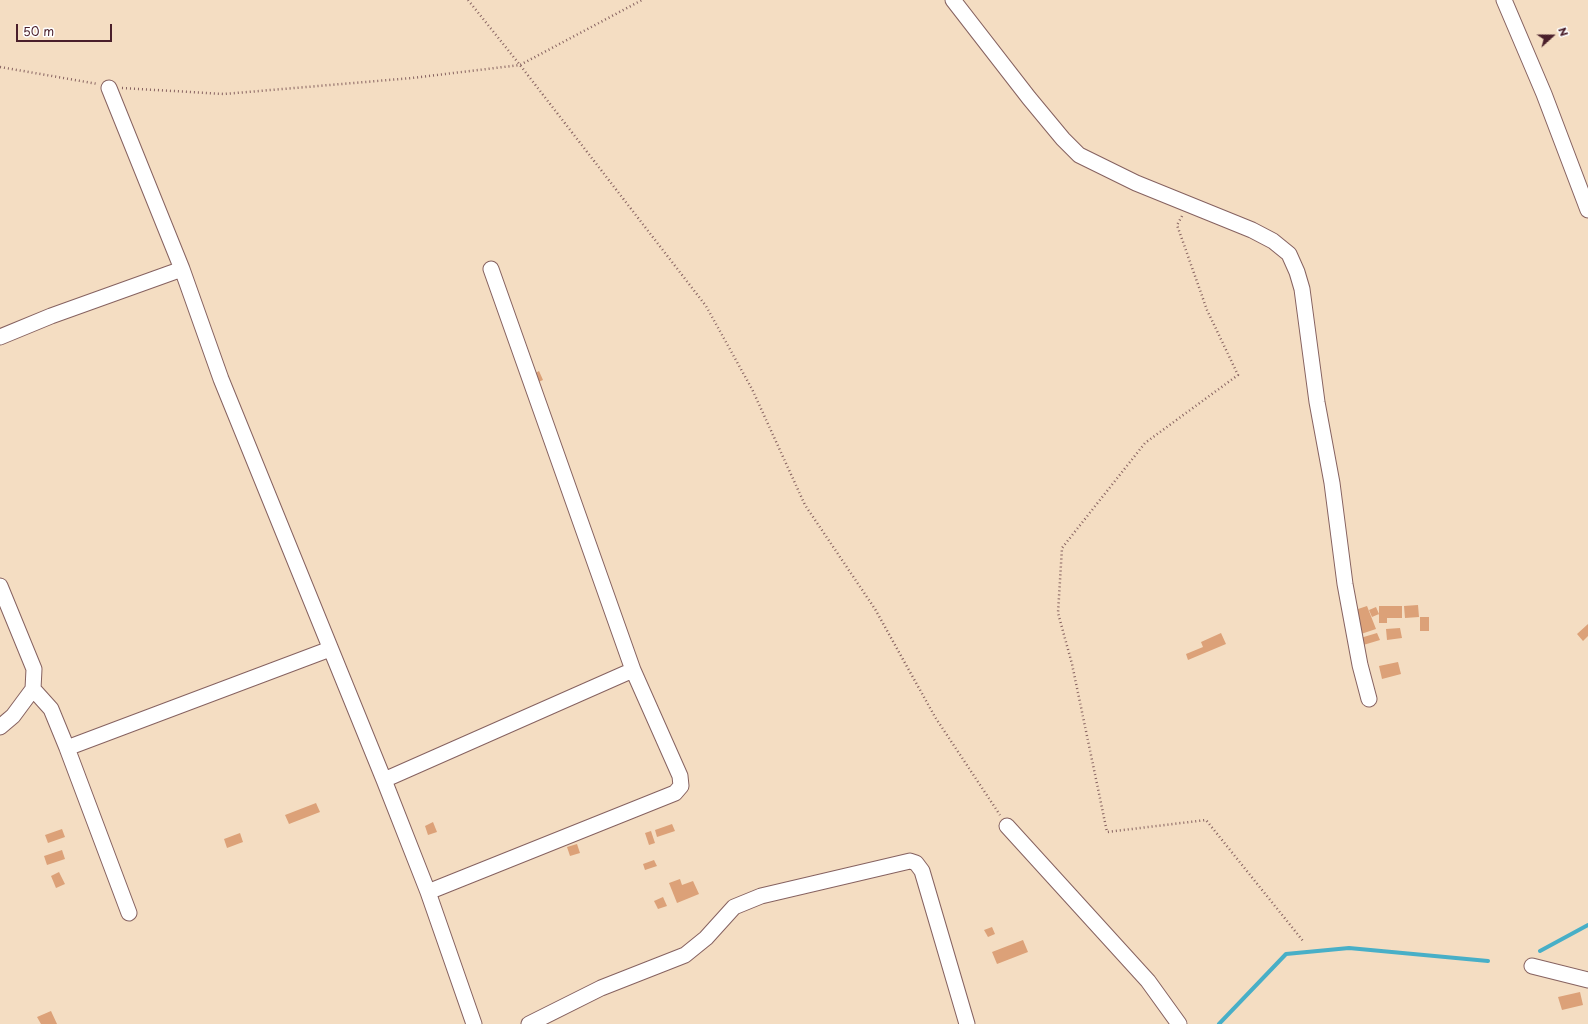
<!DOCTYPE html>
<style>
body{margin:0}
#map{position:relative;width:1588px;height:1024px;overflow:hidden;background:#f4ddc2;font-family:"Playpen Sans",sans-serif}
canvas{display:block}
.north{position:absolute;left:1532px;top:16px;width:40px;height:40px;-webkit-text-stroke:3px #fff;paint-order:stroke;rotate:69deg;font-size:11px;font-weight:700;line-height:16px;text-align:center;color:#4a1f2b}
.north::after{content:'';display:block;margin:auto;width:14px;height:18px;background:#4a1f2b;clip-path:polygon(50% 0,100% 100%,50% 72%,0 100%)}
.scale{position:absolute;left:16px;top:24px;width:96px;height:18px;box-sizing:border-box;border:2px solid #4a1f2b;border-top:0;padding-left:5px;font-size:12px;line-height:14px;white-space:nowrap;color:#4a1f2b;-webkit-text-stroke:3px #fff;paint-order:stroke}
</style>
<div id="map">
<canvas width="1588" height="1024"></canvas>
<div class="north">N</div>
<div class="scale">50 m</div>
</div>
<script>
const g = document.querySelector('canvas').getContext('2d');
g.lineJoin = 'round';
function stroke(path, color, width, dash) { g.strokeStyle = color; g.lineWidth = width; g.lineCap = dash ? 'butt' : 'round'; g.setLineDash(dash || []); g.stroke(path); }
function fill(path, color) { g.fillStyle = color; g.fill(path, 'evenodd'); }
stroke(new Path2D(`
 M1540,951L1588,925
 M1219,1024L1286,954L1349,948L1488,961`), '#48afc7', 4);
fill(new Path2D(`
 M539,371L543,380L534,384L530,376Z
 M1418,605L1419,617L1405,618L1404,606Z
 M1367,606L1376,629L1358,635L1352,611Z
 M1379,606H1402V618H1387V623H1379Z
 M1376,607L1379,614L1372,617L1369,610Z
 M1420,617H1429V631H1420Z
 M1588,624V636L1583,641L1577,634Z
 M1400,628L1402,638L1387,640L1386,629Z
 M1221,633L1226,644L1188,660L1186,654L1203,647L1201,642Z
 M1377,633L1380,640L1360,646L1357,639Z
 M1398,662L1401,674L1382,679L1379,666Z
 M316,803L320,812L289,824L285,815Z
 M433,822L437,832L428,835L425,826Z
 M672,824L675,831L657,837L655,830Z
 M62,829L65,837L48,843L45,835Z
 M651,831L655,843L649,845L645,833Z
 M240,833L243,842L227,848L224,839Z
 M577,844L580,853L570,856L567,847Z
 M62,850L65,859L47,865L44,856Z
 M654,860L657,866L645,870L643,864Z
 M59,872L65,884L56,888L51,876Z
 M680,879L682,885L693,881L699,894L677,903L669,883Z
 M663,897L667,906L658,909L654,901Z
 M992,927L995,934L988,937L984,930Z
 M1023,940L1028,952L997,964L992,952Z
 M1580,992L1583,1005L1562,1010L1558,997Z
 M51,1011L57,1024H41L37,1017Z`), '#dca178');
const minor = new Path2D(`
 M953,0L1029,98L1063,139L1079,155L1136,183L1252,230L1273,241L1289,254L1297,272L1302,289L1317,402L1332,483L1345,584L1360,665L1369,699
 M1504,0L1544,94L1588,210
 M109,88L182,269L221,379L384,780L428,892L474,1024
 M0,337L51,316L182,269
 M0,586L34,669L33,689L13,716L0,727
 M33,689L51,709L67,748L330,649
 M67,748L129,913
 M384,780L633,670
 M1007,826L1148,981L1179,1024
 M428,892L675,793L681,786L680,776L633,670L491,269
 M1532,966L1588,980
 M529,1024L601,988L685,955L706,938L734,907L761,896L910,861L916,863L922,871L967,1024`);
stroke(minor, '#866260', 17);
stroke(new Path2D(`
 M468,0L520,65L706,306L752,389L805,505L875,609L935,717L1000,815
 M0,67L98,84
 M122,88L224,94L412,78L520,65L642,0
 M1182,216L1177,225L1207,310L1238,375L1145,443L1062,548L1058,613L1072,664L1107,832L1206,820L1303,941`), '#866260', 2.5, [1, 3]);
stroke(minor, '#fff', 15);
</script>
